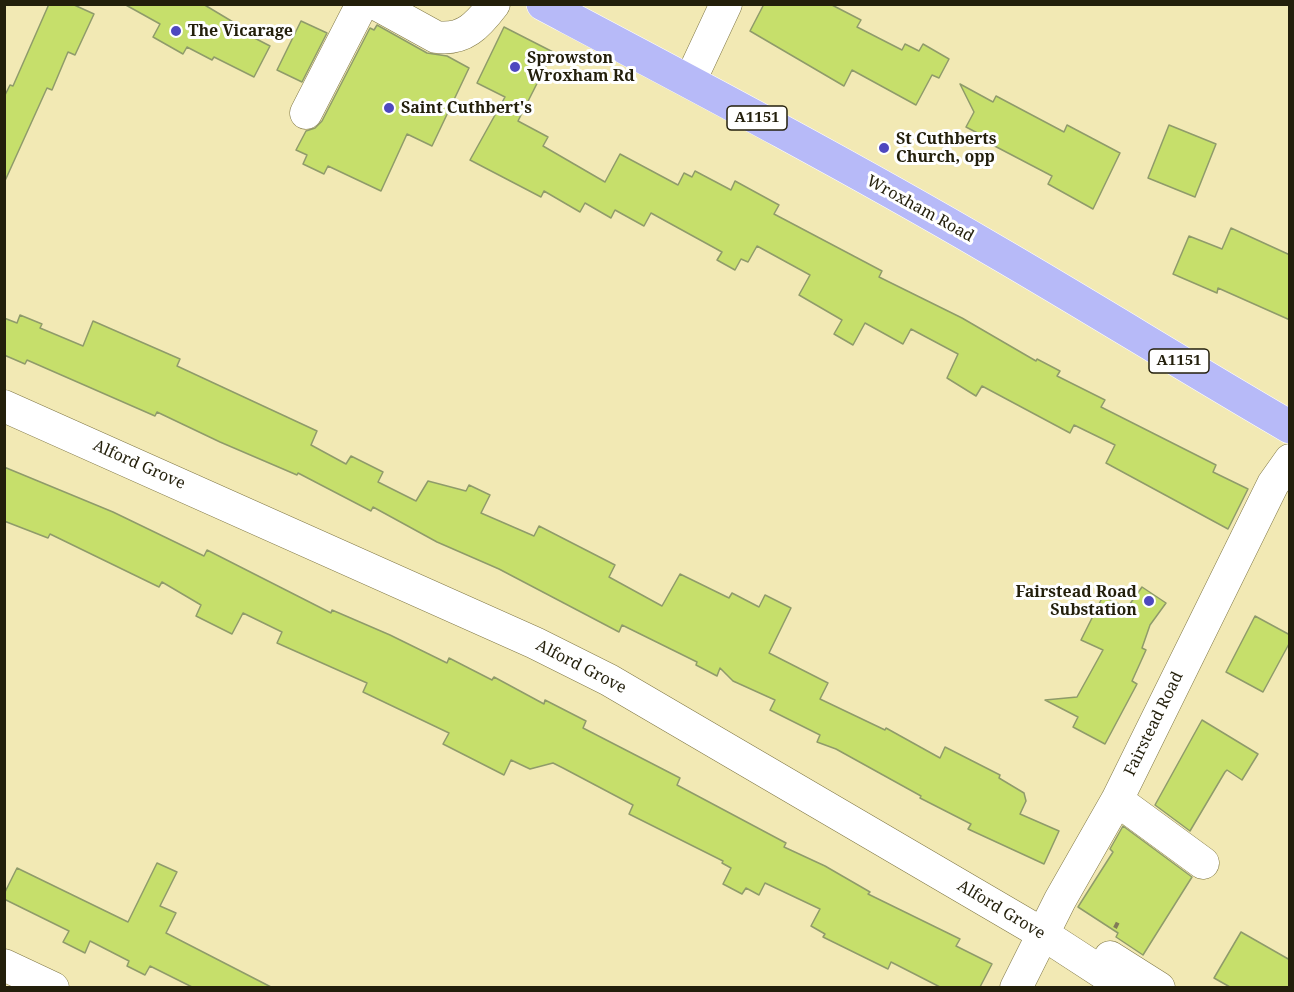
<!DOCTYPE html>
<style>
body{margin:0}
#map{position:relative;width:1294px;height:992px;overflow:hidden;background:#f2e9b4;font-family:"Noto Serif",serif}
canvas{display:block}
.frame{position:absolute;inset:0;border:6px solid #231f0b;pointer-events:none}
</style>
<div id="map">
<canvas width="1294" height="992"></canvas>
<div class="frame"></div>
</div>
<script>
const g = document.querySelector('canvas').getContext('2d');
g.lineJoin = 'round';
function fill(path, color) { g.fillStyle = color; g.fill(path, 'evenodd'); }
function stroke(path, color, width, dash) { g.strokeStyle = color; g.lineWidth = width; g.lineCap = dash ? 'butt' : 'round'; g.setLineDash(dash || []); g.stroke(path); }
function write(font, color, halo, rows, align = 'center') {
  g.font = font + ' "Noto Serif",serif'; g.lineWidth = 6; g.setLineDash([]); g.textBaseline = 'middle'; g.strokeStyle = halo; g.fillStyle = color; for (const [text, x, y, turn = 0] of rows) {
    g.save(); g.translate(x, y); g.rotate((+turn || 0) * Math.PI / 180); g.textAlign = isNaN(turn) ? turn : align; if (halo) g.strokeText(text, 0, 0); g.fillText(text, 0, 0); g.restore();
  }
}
const building = new Path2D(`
 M49,4H72L94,14L75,55L68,52L52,90L47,88L4,183V97L10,85L13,86Z
 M124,4H203L233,22L239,30L270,46L254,77L214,57L212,60L187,47L183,54L153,37L160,24Z
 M764,4H830L861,20L857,27L902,50L905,44L919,51L923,44L949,59L939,78L932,75L916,105L852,70L844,86L750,31Z
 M301,21L327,33L302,82L277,70Z
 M377,25L427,53L447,56L469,68L432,146L407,134L381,191L328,166L324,174L303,164L307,155L296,150L306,131L315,128L322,121L370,28L374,30Z
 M504,27L553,52L518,121L548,137L543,146L605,182L620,154L678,185L684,173L692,177L695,171L731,190L735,181L779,205L774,214L882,271L879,277L962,318L1036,361L1037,359L1060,371L1057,376L1105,400L1101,407L1216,465L1213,472L1248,489L1228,529L1106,463L1115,445L1074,425L1070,433L982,386L976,396L947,378L958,354L911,329L903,344L865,323L853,345L834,334L842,320L799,295L810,275L757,246L748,262L741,259L735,270L717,260L722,252L651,213L644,226L615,210L611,218L585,203L580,212L544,191L541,197L470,160L505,97L477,83Z
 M960,84L993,102L996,96L1064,132L1067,125L1120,153L1093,209L1048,184L1052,176L987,142L989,139L966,127L974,112Z
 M1169,125L1216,144L1195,197L1148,178Z
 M1231,228L1290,255V320L1218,288L1217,293L1173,274L1189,236L1222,249Z
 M20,315L42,324L40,328L83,346L93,321L180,359L177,366L317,431L311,445L346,464L351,456L383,472L378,482L416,501L428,481L466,491L469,485L490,495L481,513L534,536L539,526L615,565L609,577L662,606L680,574L729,598L732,593L759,607L765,595L791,608L769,653L828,683L820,699L885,730L886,728L940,758L945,747L1000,775L999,778L1024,793L1026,801L1020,814L1059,831L1044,864L968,829L971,824L920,798L921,796L836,749L817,742L820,735L770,710L775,700L733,681L720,668L717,676L696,665L697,662L622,625L619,632L499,569L437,542L373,507L371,511L298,473L297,475L220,442L157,412L155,416L27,360L25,364L4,355V318L17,323Z
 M4,467L113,512L204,556L207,550L331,613L332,610L390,635L447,663L449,658L492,680L494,677L544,704L545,700L586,721L583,728L680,778L677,785L786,843L784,847L825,866L870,892L868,894L960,939L956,946L992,964L980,987H940L891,962L888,969L823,937L825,934L811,926L820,909L765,883L759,895L746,888L742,894L723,884L731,868L722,863L723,861L629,814L633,805L563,768L553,763L530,769L511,760L504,775L443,744L449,733L363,692L367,683L277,643L282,632L243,613L232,634L196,616L201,605L162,582L159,587L50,534L48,538L4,521Z
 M1142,587L1166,603L1150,625L1142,648L1146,650L1132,681L1137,684L1105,744L1073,727L1078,717L1045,700L1077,697L1103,650L1081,640L1103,596L1127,608Z
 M1255,616L1290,635V642L1263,692L1226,672Z
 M1202,720L1258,754L1242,780L1227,770L1225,772L1190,831L1155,805Z
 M1123,826L1192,877L1143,955L1116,937L1118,933L1078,907L1113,852L1110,849Z
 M157,863L177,872L160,906L176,913L166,933L271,987H192L150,966L145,975L127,966L129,961L90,941L85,953L63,942L69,931L4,899V894L17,868L128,922Z
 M1241,932L1290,960V987H1230L1214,978Z`);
fill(building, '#c6df6b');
stroke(building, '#8f9b6a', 1.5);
const minor = new Path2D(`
 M376,4L436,37C464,41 478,25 494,4
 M690,81L726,4
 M306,113L362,4
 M4,406L535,643L609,680L1043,934L1126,988
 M1117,800L1203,863
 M1110,957L1159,988
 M4,965L53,988
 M1016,988L1060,900L1117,800L1273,484L1290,460`);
const major = new Path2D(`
 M543,4C694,84 846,164 993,250C1093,308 1190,369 1290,427`);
stroke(minor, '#7f7644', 33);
stroke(major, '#fff', 34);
stroke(new Path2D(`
 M1115,928L1119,920`), '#827b58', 4, [6, 3]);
stroke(minor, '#fff', 32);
stroke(major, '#b7baf8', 33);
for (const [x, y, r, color] of [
 [176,31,6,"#4e48bf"],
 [515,67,6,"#4e48bf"],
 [389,108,6,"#4e48bf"],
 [884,148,6,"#4e48bf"],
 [1149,601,6,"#4e48bf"]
]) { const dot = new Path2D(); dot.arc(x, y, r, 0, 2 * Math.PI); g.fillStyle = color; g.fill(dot); stroke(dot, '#fff', 2); }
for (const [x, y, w] of [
 [757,118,60],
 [1179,361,60]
]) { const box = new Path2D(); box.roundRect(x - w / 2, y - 12, w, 24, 4.5); g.fillStyle = '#fff'; g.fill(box); stroke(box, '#231f0b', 1.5); }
write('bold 15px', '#231f0b', null, [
 ["A1151",757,118],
 ["A1151",1179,361]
]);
write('bold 16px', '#231f0b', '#fff', [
 ["The Vicarage",188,31],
 ["Sprowston",527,58],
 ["Wroxham Rd",527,76],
 ["Saint Cuthbert's",401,108],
 ["St Cuthberts",896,139],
 ["Church, opp",896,157],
 ["Fairstead Road",1137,592,"right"],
 ["Substation",1137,610,"right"]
], 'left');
write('16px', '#231f0b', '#fff', [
 ["Wroxham Road",920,209,29],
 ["Alford Grove",139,465,24],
 ["Alford Grove",581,667,27],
 ["Fairstead Road",1154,724,-64],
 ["Alford Grove",1001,910,31]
]);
</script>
